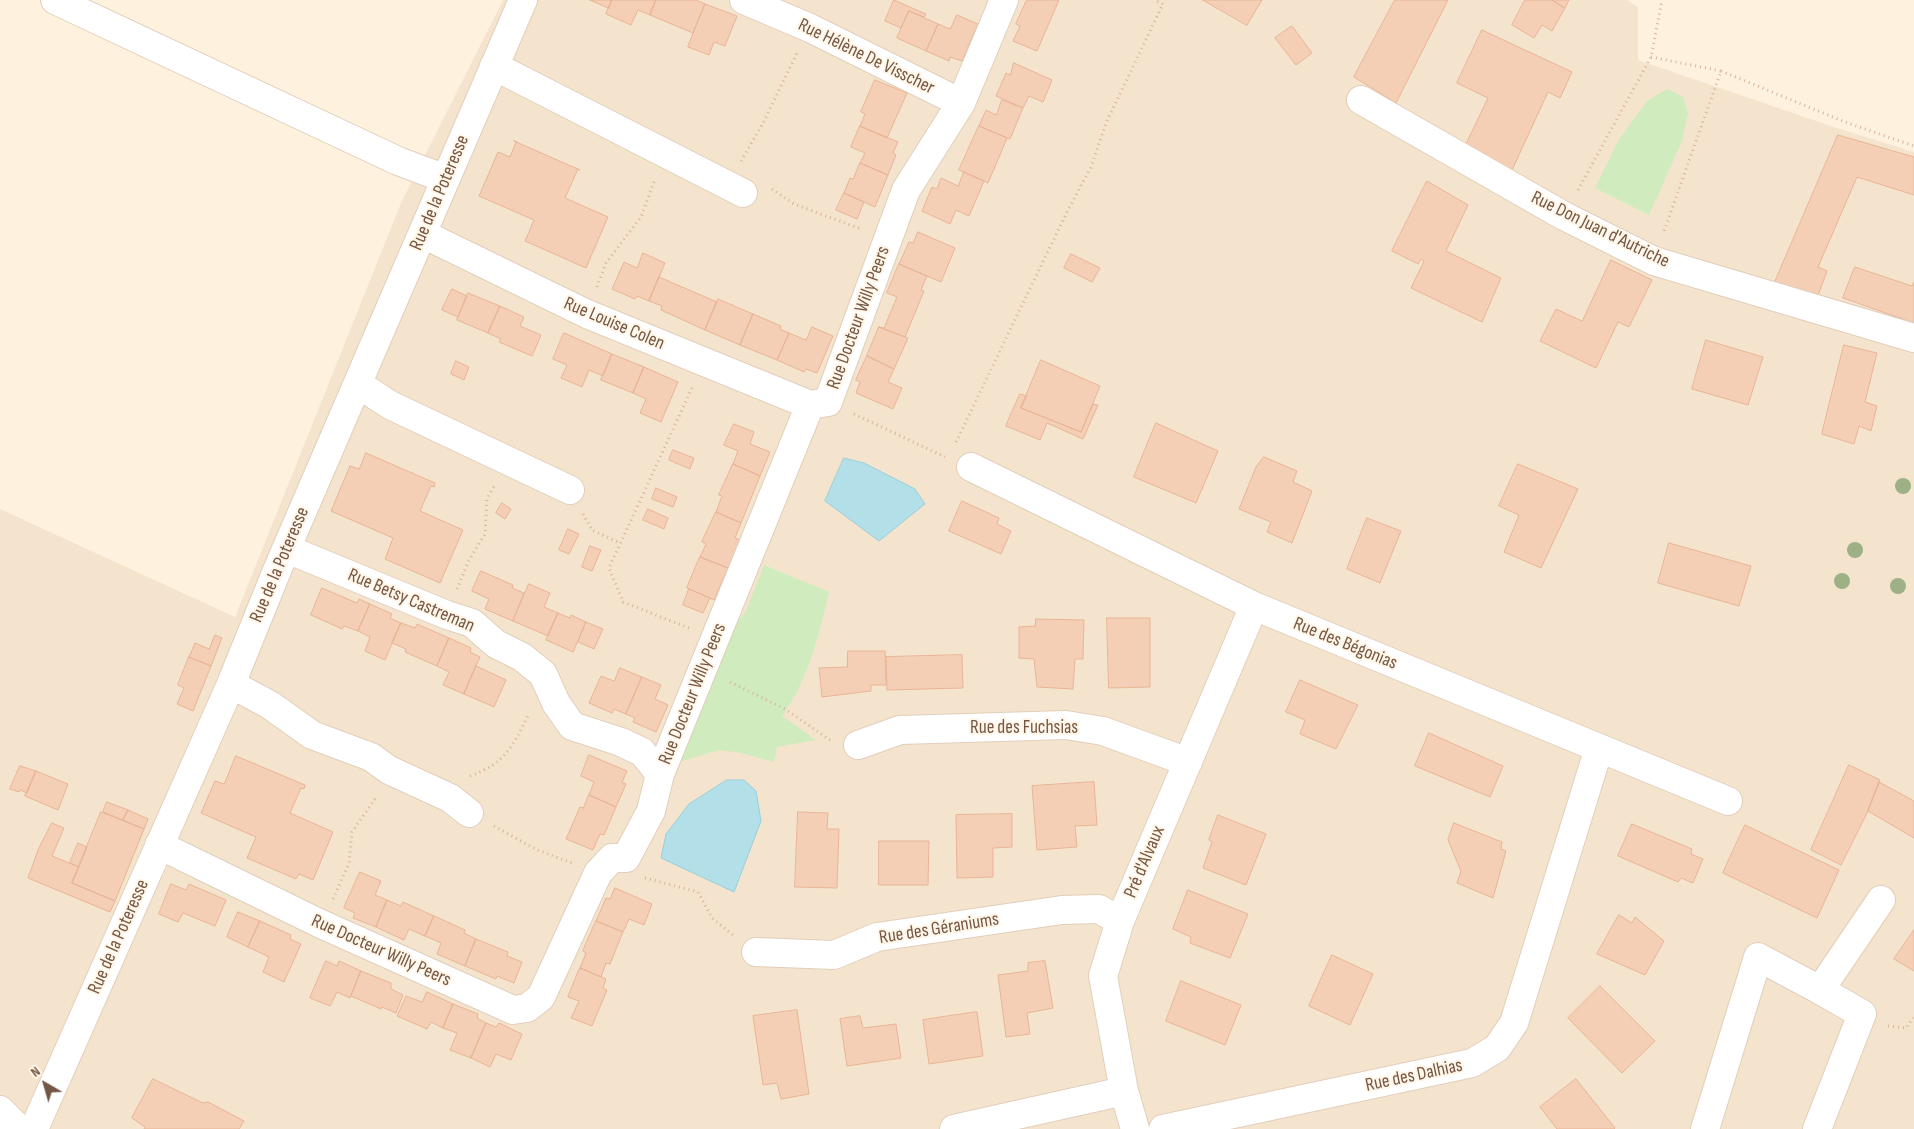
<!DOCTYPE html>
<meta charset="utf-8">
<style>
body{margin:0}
#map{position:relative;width:1914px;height:1129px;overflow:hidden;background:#fef2df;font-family:"Sofia Sans Condensed",sans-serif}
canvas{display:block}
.north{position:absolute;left:20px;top:1059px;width:50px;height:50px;-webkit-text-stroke:4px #fff6e7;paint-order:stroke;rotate:322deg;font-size:14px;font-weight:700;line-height:20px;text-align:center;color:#755746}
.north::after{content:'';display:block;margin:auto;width:18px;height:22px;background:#755746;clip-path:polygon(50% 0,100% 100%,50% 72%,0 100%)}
</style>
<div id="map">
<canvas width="1914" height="1129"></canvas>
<div class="north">N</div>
</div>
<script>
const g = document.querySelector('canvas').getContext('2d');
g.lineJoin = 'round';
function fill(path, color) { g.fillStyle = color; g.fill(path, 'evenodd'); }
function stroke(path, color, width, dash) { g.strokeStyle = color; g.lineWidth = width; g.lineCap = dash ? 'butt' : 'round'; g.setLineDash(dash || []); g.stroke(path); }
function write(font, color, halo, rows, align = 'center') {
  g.font = font + ' "Sofia Sans Condensed",sans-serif'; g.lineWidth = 4; g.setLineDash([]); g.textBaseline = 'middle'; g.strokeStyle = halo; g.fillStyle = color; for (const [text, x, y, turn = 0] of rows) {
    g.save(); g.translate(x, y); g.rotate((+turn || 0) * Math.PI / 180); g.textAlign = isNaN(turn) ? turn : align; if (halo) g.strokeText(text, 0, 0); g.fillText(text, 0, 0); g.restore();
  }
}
fill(new Path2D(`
 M503,0H1627L1638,7V60L1834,127L1914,152V1129H0V509L235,617L401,203Z`), '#f5e4cd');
fill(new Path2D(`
 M1667,89L1683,97L1688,113L1682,141L1649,215L1595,188L1618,141L1647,101Z
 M764,565L829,592C819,634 808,681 782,716L816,740L777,747L774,762L741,753L719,750L679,762C690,737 701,712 711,687C719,666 728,627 745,613Z`), '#d0ebbd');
const water = new Path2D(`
 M844,458L864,463L915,489L925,504L879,541L825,501Z
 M727,780H744L756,791L761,821L734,892L661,858L666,834L689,804Z`);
fill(water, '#b3e0e8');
stroke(water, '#99cfda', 1);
const building = new Path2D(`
 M590,0H612L609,8Z
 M612,0H656L650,15L638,10L631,25L606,14Z
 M656,0H696L705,4L693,33L650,15Z
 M894,0L926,14L924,17L909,11L901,28L885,21Z
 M1027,0H1059L1037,51L1013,41L1020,26L1016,24Z
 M1203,0H1262L1247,25Z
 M1395,0H1448L1396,103L1354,77Z
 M1525,0H1552L1565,8L1552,31L1542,25L1534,38L1512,25Z
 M1552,0H1569L1565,8Z
 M705,4L737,16L725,46L714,42L709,55L688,47Z
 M909,11L938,24L926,51L897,38Z
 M957,15L978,24L962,61L950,57L949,61L926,51L938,24L950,29Z
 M1292,26L1312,53L1296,65L1275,38Z
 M1482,30L1572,72L1560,98L1548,92L1512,170L1465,146L1488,98L1457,83Z
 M1014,63L1052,80L1043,102L1029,96L1023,108L996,96L1006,73L1010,75Z
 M875,80L907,93L887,138L860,126L865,114L861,112Z
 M1002,100L1023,108L1010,139L979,126L986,110L996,115Z
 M860,126L898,142L893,153L896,155L888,175L860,163L865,153L851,147Z
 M979,126L1007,138L988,183L959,170Z
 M1838,135L1914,157V195L1857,177L1818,267L1827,271L1817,298L1775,282Z
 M514,141L580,170L578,169L565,198L608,217L586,268L525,241L534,220L479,196L498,152L510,157L516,142Z
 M860,163L888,175L875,207L844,193L850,178L853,179Z
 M964,172L984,181L969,216L956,210L950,224L922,211L932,187L937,189L941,178L958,186Z
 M1427,181L1468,205L1446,251L1501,278L1482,322L1411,288L1424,261L1421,259L1418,264L1392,251Z
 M844,193L864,202L857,219L836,210Z
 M918,232L955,248L941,282L899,264L909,242L913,243Z
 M643,253L665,263L649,301L637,296L635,299L612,289L624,262L637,268Z
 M1071,254L1100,268L1092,282L1064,268Z
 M1611,260L1652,280L1629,327L1618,322L1596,368L1540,341L1556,309L1582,321Z
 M899,264L927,276L921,290L924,291L905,337L879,327L884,328L897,297L887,293Z
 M1855,267L1912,286L1914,282V323L1843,298Z
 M659,277L717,302L705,330L661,310L662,306L649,301Z
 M452,289L467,296L458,317L442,310Z
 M468,293L500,306L488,333L457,320Z
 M718,299L753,314L740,345L705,330Z
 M500,306L524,317L520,326L541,335L532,356L499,342L501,339L488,333Z
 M753,314L781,326L780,329L789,333L777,360L740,345Z
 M812,327L833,336L817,373L806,369L804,372L777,360L789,333L806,340Z
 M879,327L908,338L894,369L867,356Z
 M564,333L612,354L603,376L589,370L582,387L561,378L567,365L553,359Z
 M1706,340L1763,357L1748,405L1692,389Z
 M1844,345L1877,353L1865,402L1877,406L1871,431L1859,426L1854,444L1822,434Z
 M612,354L644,367L633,393L601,380Z
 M867,356L894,369L888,382L902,388L893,409L856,393L860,382L856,380Z
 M1041,360L1100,386L1081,432L1021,408Z
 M456,361L469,367L464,380L451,374Z
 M644,367L678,382L661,422L640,413L646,399L633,393Z
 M1020,394L1027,396L1021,408L1081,432L1093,404L1098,405L1083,439L1047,423L1040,440L1006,426Z
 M1156,423L1218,451L1196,503L1134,477Z
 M734,424L754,432L750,444L770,452L760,476L733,464L738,451L724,445Z
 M673,450L694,458L690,469L669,460Z
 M366,453L435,483L434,487L431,486L420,511L463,530L440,583L385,559L393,538L331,511L350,466L359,469Z
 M1264,457L1297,471L1293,482L1312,491L1292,543L1267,532L1271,522L1239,509L1256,467Z
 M733,464L760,476L741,523L716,512L722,496L719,495Z
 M1518,464L1578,489L1541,568L1504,552L1519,515L1499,506Z
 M656,488L677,497L673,507L652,499Z
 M962,501L999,518L997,524L1011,531L1001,554L949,531Z
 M502,503L511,509L505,519L496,513Z
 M648,509L668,518L664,529L643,520Z
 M716,512L741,523L735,538L740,540L728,568L700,557L706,544L702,542Z
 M1367,518L1401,531L1380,583L1347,569Z
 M568,529L579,534L569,554L559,550Z
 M1669,543L1751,566L1739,606L1658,583Z
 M590,546L601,550L592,571L582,567Z
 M700,557L728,568L714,600L687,588Z
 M481,571L513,585L512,588L524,593L513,621L485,609L489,599L472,591Z
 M529,584L550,593L544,607L558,613L548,636L513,621Z
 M322,588L357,603L359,599L370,604L358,631L344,626L342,629L311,615Z
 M689,589L710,598L703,613L683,605Z
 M370,604L392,614L390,618L401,623L385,660L365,651L370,637L358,631Z
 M558,613L570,618L571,615L586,622L573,652L546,640Z
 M1107,618H1150V687L1109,688Z
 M1036,619L1084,620L1083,659H1075L1073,689L1037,687L1034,659L1019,658V627L1035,626Z
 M586,622L603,629L594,649L578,642Z
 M401,623L415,628L417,624L449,638L437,666L405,652L406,649L392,643Z
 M215,635L222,638L211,666L189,657L195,643L209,649Z
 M449,638L471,648L470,652L480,657L464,694L443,685L449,672L437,666Z
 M848,651H885L886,685H871V691L822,697L819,668L847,667Z
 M962,655L963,688L887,690L886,657Z
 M189,657L211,666L193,711L177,704L184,688L178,685Z
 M476,666L506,680L494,707L464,694Z
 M620,668L642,677L626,714L614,709L612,713L589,703L601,676L614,681Z
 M642,677L661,685L655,699L668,705L656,732L633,722L635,718L626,714Z
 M1300,680L1358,705L1336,749L1300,734L1305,720L1286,712Z
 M1429,733L1503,766L1490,797L1415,766Z
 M589,755L627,771L622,782L626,784L616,807L589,795L594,782L581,776Z
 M236,756L305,785L304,789L301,788L290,813L333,832L313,880L299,874L296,879L247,858L256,837L201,813L215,781L224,784Z
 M1849,765L1880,780L1868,811L1841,865L1811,850Z
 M20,766L36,771L27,793L20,790L19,792L10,789Z
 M36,771L68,784L58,810L25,796Z
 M1094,782L1097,825L1075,826L1077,847L1037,850L1032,786Z
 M1879,782L1914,801V838L1868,811Z
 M589,795L616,807L604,835L600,834L593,850L566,839L580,807L583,808Z
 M107,802L128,810L123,820L103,812Z
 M128,810L148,819L144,829L123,820Z
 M101,812L144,829L115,901L72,883Z
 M798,812L828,813L827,829H839L837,888L795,887Z
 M1012,814V847L993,848V877L957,878L956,815Z
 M1218,815L1266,834L1246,885L1203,868L1212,842L1209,840Z
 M52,823L64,828L52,856L79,867L72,883L115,901L110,912L28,878L38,850Z
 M1454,823L1502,842L1501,849L1506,851L1493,898L1457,883L1461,871L1448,840Z
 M1632,824L1692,849L1691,854L1703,859L1693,883L1681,878L1678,882L1618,856Z
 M1745,825L1839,870L1817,918L1723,873Z
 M879,841H929L928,885H879Z
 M78,843L87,847L79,867L70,863Z
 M360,872L381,881L375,895L387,900L376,927L353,918L355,913L344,908Z
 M171,884L186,890L189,884L226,900L215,926L183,913L178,922L159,914Z
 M615,888L652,904L644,925L629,919L623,932L596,921L606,898L610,899Z
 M1188,890L1248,914L1230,958L1190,943L1191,937L1173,929Z
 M387,900L401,906L403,902L434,916L425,936L409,929L404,940L376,927Z
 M238,912L260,921L248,947L227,937Z
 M1619,915L1632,923L1635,917L1664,941L1645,975L1597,954Z
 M434,916L465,930L464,933L476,939L465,966L437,954L441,943L425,936Z
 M260,921L291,935L290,939L301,944L284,982L263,972L269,957L248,947Z
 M596,921L623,932L610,964L606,963L601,977L580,968L586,953L583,951Z
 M1914,930V971L1894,959Z
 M476,939L508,952L507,956L522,962L514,983L497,976L496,979L465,966Z
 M1332,955L1373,974L1350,1025L1309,1006Z
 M326,961L337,966L339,961L361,971L350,998L337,992L330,1006L310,998Z
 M1045,961L1053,1008L1027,1013L1030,1034L1006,1037L998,975L1028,971V963Z
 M580,968L606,979L603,988L607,990L592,1026L571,1018L579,1001L568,997Z
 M361,971L391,983V989L403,995L396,1013L382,1007L381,1009L351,996Z
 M1181,981L1241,1005L1225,1045L1166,1021Z
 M1600,986L1655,1041L1622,1073L1568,1018Z
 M427,992L453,1004L443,1028L431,1022L427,1029L397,1016L406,996L422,1002Z
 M453,1004L478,1014L477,1018L486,1023L471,1058L450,1050L457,1033L443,1028Z
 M797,1010L809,1094L781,1099L777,1083L763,1085L753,1016Z
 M977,1012L983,1056L929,1064L923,1020Z
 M860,1016L863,1028L896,1024L901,1058L847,1066L840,1019Z
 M486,1023L496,1027L499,1023L522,1034L511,1060L496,1054L490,1067L471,1058Z
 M153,1079L203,1103L208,1102L244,1121L239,1129H144L145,1127L132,1118Z
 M1576,1079L1615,1128L1614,1129H1557L1540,1107Z`);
fill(building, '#f5cfb5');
stroke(building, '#e8b595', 1);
const minor = new Path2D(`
 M55,0L398,161L446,179
 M744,0L810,28L961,103
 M494,66L743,193
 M1361,100L1564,216L1654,261L1914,338
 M423,234L587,314L810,405
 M358,384L390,405L570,490
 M810,405L828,402L906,190L961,103L1004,0
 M971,467L1254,606L1728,801
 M287,549L447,615L472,623L496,644L522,657L543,674L556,703L572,726L621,742L642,752L660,774
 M231,684L270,705L312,735L371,757L389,770L450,798L469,813
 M858,745L900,730L1066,725L1103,731L1188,762
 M159,845L321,924L513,1010L527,1008L541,997L598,873L612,858H626L651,811L660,774L810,405
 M756,952L834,955L877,937L1062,910L1099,909L1120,921
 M0,1110L19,1129
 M34,1129L231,684L278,568L523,0
 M954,1129L1124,1091
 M1135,1129L1124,1091L1103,976L1120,921L1254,606
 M1163,1129L1472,1063L1497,1048L1514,1023L1599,748
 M1705,1129L1758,957L1820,990L1881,900
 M1817,1129L1862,1014L1820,990`);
stroke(minor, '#e2cebb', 30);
stroke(new Path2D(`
 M1651,57L1721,71L1663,234
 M1721,71L1845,122L1914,146
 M741,161L762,125L797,53
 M772,189L794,204L861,229
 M1578,190L1651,57L1662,0
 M597,287L606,263L641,217L655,179
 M854,414L945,457
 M956,442L1067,212L1091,167L1106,123L1163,4L1154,0
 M583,514L592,530L620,543
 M457,589L468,562L485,534L487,499L494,486
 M689,628L623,602L609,568L692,388
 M730,682L785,709L830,740
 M470,776C506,763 512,747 529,714
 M494,826L535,849L572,863
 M645,878L698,892L712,918L733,935
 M333,899L349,863L352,832L377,796
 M1888,1026L1906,1028L1914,1017`), '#d9b299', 3, [1, 4]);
stroke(minor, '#fff', 28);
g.fillStyle = '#9eb186';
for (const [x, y] of [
 [1903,486],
 [1855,550],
 [1842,581],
 [1898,586]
]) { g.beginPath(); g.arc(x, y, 8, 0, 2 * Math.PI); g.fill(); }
write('19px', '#755746', '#fff6e7', [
 ["Rue Hélène De Visscher",866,57,26],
 ["Rue de la Poteresse",440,193,-67],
 ["Rue Don Juan d'Autriche",1600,230,26],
 ["Rue Docteur Willy Peers",859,318,-70],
 ["Rue Louise Colen",614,324,23],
 ["Rue de la Poteresse",280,565,-67],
 ["Rue Betsy Castreman",411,601,23],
 ["Rue des Bégonias",1345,644,22],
 ["Rue Docteur Willy Peers",693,694,-68],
 ["Rue des Fuchsias",1024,728],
 ["Pré d'Alvaux",1145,862,-67],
 ["Rue des Géraniums",939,929,-9],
 ["Rue de la Poteresse",119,937,-66],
 ["Rue Docteur Willy Peers",381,951,24],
 ["Rue des Dalhias",1414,1076,-12]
]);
</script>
